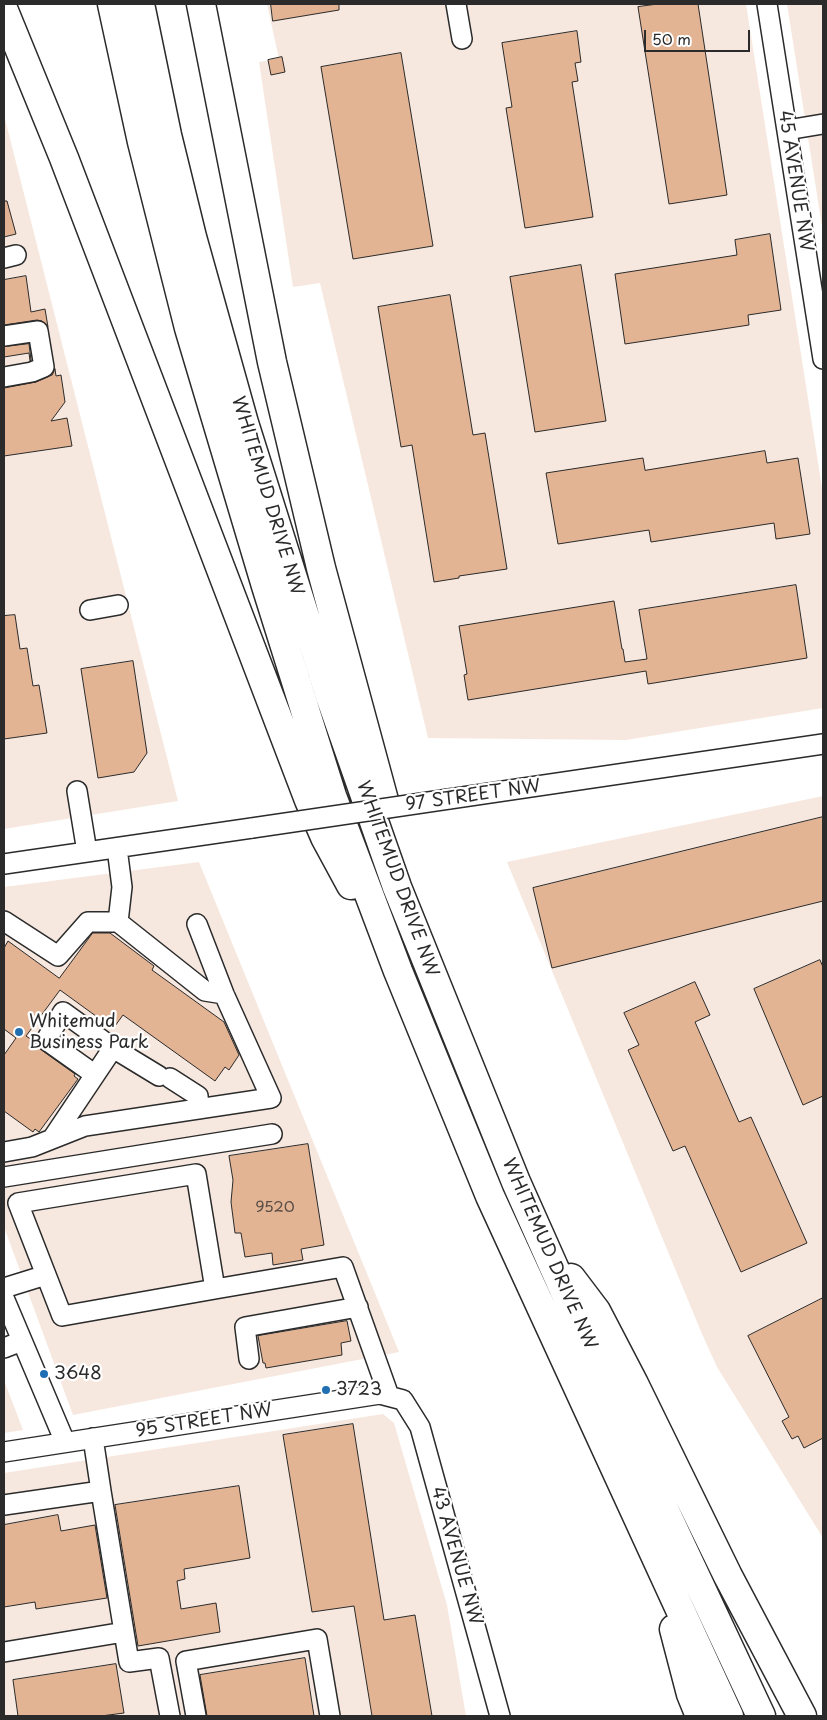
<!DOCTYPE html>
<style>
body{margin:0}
#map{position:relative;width:827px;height:1720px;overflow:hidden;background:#fff;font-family:"Playpen Sans",sans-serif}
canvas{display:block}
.frame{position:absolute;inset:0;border:5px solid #2b2b2b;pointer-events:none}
.scale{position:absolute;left:644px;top:30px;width:106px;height:22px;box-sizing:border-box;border:2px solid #2b2b2b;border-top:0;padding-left:6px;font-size:15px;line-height:18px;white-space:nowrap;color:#2b2b2b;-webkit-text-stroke:4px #fff;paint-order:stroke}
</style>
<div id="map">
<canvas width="827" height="1720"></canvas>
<div class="frame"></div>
<div class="scale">50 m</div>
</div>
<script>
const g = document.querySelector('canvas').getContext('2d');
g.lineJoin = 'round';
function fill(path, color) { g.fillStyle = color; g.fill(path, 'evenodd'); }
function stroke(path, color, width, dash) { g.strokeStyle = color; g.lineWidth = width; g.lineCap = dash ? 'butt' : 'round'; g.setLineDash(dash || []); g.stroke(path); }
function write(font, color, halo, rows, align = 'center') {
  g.font = font + ' "Playpen Sans",sans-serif'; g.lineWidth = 4.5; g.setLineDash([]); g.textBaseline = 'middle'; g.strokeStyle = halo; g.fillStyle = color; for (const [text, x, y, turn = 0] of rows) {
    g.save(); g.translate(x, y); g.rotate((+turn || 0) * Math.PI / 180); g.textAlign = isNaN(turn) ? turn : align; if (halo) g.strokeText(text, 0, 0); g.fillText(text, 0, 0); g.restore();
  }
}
fill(new Path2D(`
 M267,4H746L823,494V708L626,740L428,738L320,283L293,287L259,62L279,59Z
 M787,4H823V233Z
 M4,115L178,801L4,829Z
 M823,796V1538L717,1367L702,1334L507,862Z
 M199,862L399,1352L73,1415L4,1227V887Z
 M4,1380L23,1430L4,1433Z
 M383,1414L394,1423L447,1605L466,1716H4V1473Z`), '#f7e8df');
const building = new Path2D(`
 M271,4H339V10L273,21Z
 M658,4H698L727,195L669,204L638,7Z
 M577,31L581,62L575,63L578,81L572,82L593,217L525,228L506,108L512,107L502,43Z
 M401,53L433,246L353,259L321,67Z
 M282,57L285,72L271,75L268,60Z
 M4,201H7L16,234L4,237Z
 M770,234L781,310L748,315L749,325L625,344L615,274L737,255L735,240Z
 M581,265L606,421L535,432L510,277Z
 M26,276L31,312L45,309L48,327L42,321L37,320L4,325V280Z
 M450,295L473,435L485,433L507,569L459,576V578L434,582L412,445L401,447L378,307Z
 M29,344L31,360L30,361L29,353L4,357V347Z
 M55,369L56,376L61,375L65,402L51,421L67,418L72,446L4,456V388L36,382L52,375Z
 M765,451L767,463L798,458L810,534L776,539L774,523L651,542L649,530L558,544L546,473L643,458L645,470Z
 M796,585L807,658L648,684L646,671L468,700L464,675L467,674L459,626L614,601L622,649H623L625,662L647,659L639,610Z
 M15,615L20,649L27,648L33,686L39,685L47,733L4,739V616Z
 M133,661L147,753L134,772L98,778L81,669Z
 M823,817V901L552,968L533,888Z
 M93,933H110L154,966L152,970L224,1022L239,1055L229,1070L225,1067L215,1081L123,1015L115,1026L112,1025L111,1027L60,990L26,1036L35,1042L40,1049L75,1074L74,1076L78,1079L39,1132L35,1129L33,1132L4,1111V1055L16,1038L4,1029V948L8,941L59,978Z
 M820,960L823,967V1096L803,1105L754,989Z
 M695,982L710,1015L695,1022L739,1122L751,1117L807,1243L741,1272L685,1146L673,1151L628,1050L639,1045L624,1013Z
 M308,1144L324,1245L301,1249L303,1260L273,1265L272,1253L245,1257L241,1233H235L231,1202L233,1180L229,1156Z
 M823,1298V1438L804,1448L798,1436L792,1439L782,1421L789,1417L748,1336Z
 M347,1321L351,1341L341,1343L342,1355L266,1368L265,1363H263L258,1336Z
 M353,1424L384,1620L415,1615L432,1716H372L354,1606L312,1612L283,1435Z
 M239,1486L250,1558L184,1569L185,1579L177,1581L181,1609L216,1603L220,1632L138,1646L115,1505Z
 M58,1515L61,1531L95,1525L107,1598L36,1609L35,1602L4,1607V1525Z
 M305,1658L314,1716H207L200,1675Z
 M116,1664L124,1713L101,1716H18L13,1680Z`);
fill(building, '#e3b494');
stroke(building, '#2b2b2b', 1);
const minor = new Path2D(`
 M456,4L462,39
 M767,4L823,359
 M787,130L823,124
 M4,258L16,255
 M4,336L38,331L44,367L32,372L4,377
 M90,610L118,605
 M77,791L87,852
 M449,799L823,744
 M4,864L252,828
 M4,921L58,956L88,922H118L122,887L117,848
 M118,922L205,991L224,994
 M94,1074L46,1040L63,1012L113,1048
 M170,1078L198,1096L199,1109
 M52,1139L113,1048L159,1076
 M4,1152L32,1147L85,1126L271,1098L224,994L197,924
 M196,1174L215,1289L62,1316L18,1203Z
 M4,1177L272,1134
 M4,1288L46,1275
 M215,1289L343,1267L389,1396
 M4,1298L65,1442
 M4,1348L22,1341
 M249,1359L245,1327L358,1307
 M4,1452L380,1394L403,1400L420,1427L500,1716
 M4,1505L101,1491L93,1438
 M124,1632L129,1662L159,1658L170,1716
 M4,1652L124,1632L101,1491
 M196,1716L186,1661L317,1639L330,1716`);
const highway = new Path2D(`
 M112,4L142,142L189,328L266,586L332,796L398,971L490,1196L729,1716
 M140,4L167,135L192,237L244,423L330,696L397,887L516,1182L618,1411L761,1716
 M201,4L272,362L321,568L385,804
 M4,11L64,158L309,800L325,837L351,885
 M571,1278L596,1311L634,1384L728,1576L802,1716
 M674,1629L691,1694L700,1716`);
stroke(minor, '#2b2b2b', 22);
stroke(highway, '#2b2b2b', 31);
stroke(minor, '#fff', 19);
stroke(highway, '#fff', 28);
const minorBridge = new Path2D(`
 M252,828L449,799`);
stroke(minorBridge, '#2b2b2b', 22, []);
stroke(minorBridge, '#fff', 19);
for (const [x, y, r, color] of [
 [19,1032,5,"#1f6fb2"],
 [44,1374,5,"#1f6fb2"],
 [326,1390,5,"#1f6fb2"]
]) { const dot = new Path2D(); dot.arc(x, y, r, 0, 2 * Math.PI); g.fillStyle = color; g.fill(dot); stroke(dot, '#fff', 2); }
write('15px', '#594d45', null, [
 ["9520",275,1208]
]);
write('18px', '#2b2b2b', '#fff', [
 ["45 AVENUE NW",795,181,81],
 ["WHITEMUD DRIVE NW",267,496,73],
 ["97 STREET NW",473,796,-8],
 ["WHITEMUD DRIVE NW",397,879,70],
 ["WHITEMUD DRIVE NW",549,1254,66],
 ["95 STREET NW",204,1421,-9],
 ["43 AVENUE NW",456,1556,74]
]);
write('18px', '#2b2b2b', '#fff', [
 ["Whitemud",29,1022],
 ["Business Park",29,1043],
 ["3648",54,1374],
 ["3723",336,1390]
], 'left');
</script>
